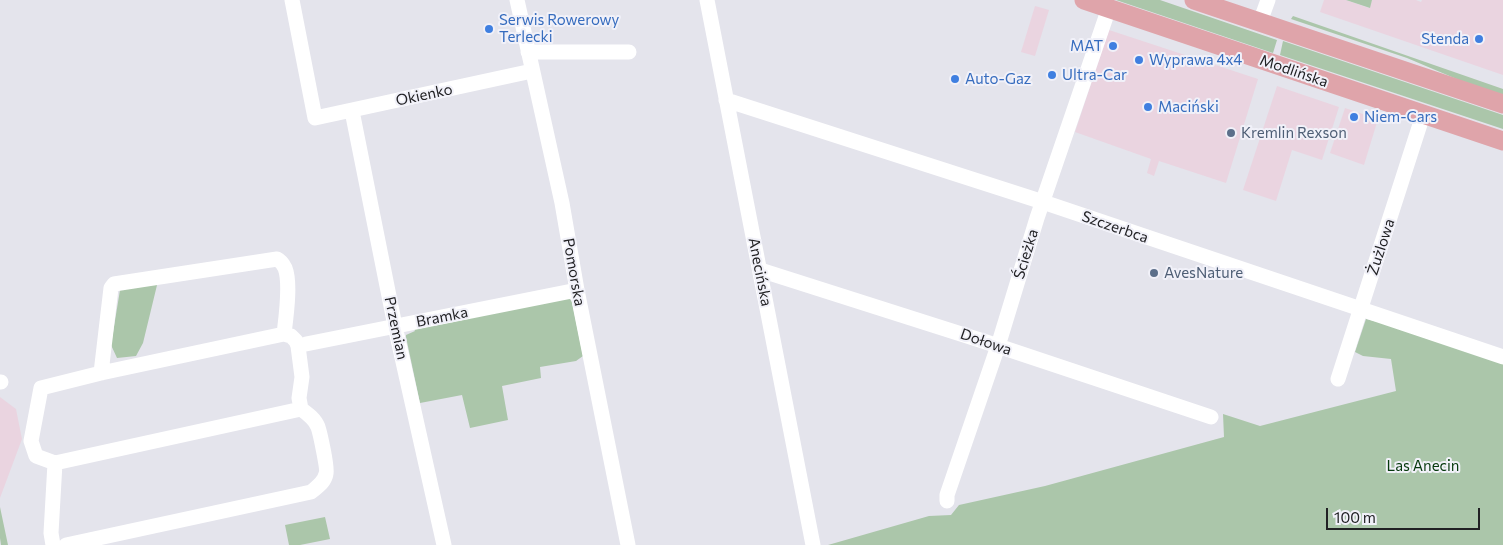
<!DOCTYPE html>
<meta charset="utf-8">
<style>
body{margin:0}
#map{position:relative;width:1503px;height:545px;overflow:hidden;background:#e4e4ec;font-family:Commissioner,sans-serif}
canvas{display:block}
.scale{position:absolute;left:1326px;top:508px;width:154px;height:22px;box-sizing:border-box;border:2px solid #212124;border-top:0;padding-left:6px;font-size:15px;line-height:18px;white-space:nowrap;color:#212124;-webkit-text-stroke:4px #f1f1f9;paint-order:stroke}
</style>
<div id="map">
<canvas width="1503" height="545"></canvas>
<div class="scale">100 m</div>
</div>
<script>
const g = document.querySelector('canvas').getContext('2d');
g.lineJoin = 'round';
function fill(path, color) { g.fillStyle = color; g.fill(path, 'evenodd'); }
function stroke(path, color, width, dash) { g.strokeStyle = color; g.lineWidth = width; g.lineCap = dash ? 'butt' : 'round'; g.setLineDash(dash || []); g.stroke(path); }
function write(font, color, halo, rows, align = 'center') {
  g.font = font + ' Commissioner,sans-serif'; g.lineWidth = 4; g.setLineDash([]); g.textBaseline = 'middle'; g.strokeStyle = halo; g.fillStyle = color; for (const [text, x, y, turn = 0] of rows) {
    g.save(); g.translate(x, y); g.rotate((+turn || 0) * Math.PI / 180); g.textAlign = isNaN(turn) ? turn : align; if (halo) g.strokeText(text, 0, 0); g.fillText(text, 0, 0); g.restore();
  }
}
fill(new Path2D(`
 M1324,0H1346L1369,8L1372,0H1416L1421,2L1422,0H1503V75L1320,12Z
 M1035,6L1049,10L1035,56L1021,52Z
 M1109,30L1258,79L1226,183L1159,161L1154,176L1147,173L1151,159L1075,132Z
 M1277,86L1339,107L1322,160L1292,150L1276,201L1243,190Z
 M1345,108L1378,119L1364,165L1330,153Z
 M0,397L16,409L22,439L0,498Z`), '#ead4e0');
fill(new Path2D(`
 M1116,0H1160L1277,40L1273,53Z
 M1346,0H1372L1370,8Z
 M1293,16L1503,89V96L1466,83L1407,58L1291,19Z
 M1283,41L1503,115V129L1280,55Z
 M158,281L143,343L136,356L117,358L111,345L120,290Z
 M569,298L572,302L583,356L576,361L540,367L541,378L502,386L508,420L470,428L462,395L420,403L406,337V335L415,331L414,329Z
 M1366,319L1394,326L1503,362V545H828L929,516L951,515L959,505L1045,486L1224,437L1223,414L1260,426L1396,391L1391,359L1363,356L1355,352Z
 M0,507L8,545H1L0,538Z
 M325,517L330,539L300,545H289L285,525Z`), '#abc6aa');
stroke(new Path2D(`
 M292,0L315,118L532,71
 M517,0L562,203L577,290L628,545
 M707,0L813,545
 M1260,22L1268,0
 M528,52H629
 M726,100L1043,202L1503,357
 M352,111L395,326L444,545
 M760,270L983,341L1211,417
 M306,344L577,290
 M101,373L111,288L114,284L277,259C281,261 283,264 285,268C291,283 286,317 284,334
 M1338,379L1423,115
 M0,382H1
 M55,463L301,409
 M947,501V495L998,346L1037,218L1109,8
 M53,545L51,533L55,463L36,456L31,441L41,388L101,373L284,334L291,336L296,341L298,346L302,377L299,398L301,409C308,414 315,419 318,427C320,433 328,469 326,474C324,483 317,487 311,492L66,545`), '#fff', 15);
stroke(new Path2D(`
 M1084,0L1503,141
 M1194,0L1503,104`), '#dfa4aa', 19);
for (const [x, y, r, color] of [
 [489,29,5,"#3f7fe0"],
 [1479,39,5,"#3f7fe0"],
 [1113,46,5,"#3f7fe0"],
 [1139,60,5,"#3f7fe0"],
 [1052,75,5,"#3f7fe0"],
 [955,79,5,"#3f7fe0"],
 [1148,107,5,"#3f7fe0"],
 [1354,117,5,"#3f7fe0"],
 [1231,133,5,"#5c6f8a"],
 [1154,273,5,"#5c6f8a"]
]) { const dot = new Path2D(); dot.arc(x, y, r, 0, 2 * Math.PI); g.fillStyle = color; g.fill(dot); stroke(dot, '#f1f1f9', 2); }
write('15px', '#366cbe', '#f1f1f9', [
 ["Serwis Rowerowy",499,20],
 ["Terlecki",499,37],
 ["Stenda",1469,39,"right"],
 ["MAT",1103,46,"right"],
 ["Wyprawa 4x4",1149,60],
 ["Ultra-Car",1062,75],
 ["Auto-Gaz",965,79],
 ["Maciński",1158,107],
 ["Niem-Cars",1364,117]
], 'left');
write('15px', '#212124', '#f1f1f9', [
 ["Modlińska",1294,71,19],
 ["Okienko",424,95,-12],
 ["Szczerbca",1115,227,19],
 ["Żużlowa",1381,247,-72],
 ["Ścieżka",1026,254,-73],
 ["Pomorska",574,272,80],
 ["Anecińska",760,272,79],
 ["Bramka",442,317,-11],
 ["Przemian",396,328,78],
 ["Dołowa",986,342,19]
]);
write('15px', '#4e5e75', '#f1f1f9', [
 ["Kremlin Rexson",1241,133],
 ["AvesNature",1164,273]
], 'left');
write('15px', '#06390d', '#f1f1f9', [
 ["Las Anecin",1423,466]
]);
</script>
